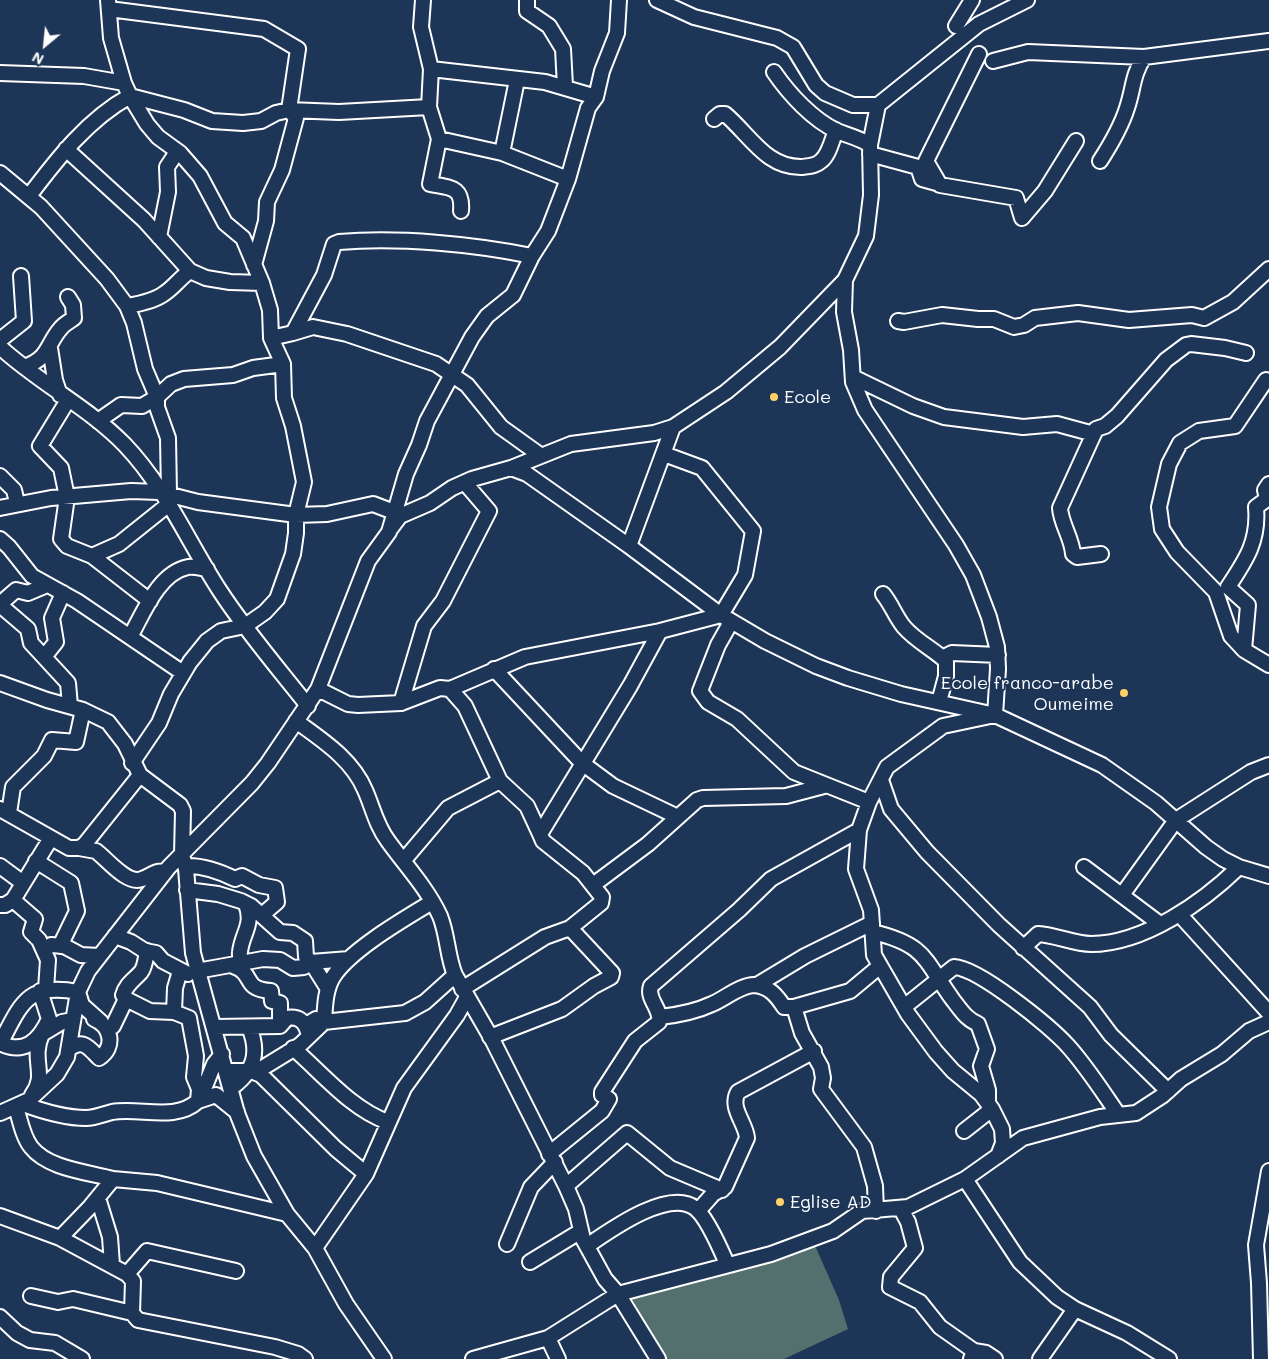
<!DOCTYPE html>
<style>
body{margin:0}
#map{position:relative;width:1269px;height:1359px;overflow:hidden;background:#1d3557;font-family:Mali,sans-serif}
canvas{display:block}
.north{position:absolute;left:20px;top:20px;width:50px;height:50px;-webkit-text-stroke:4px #1d3557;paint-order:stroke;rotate:208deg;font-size:14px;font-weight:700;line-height:20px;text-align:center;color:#fff}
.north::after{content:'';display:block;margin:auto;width:18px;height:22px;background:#fff;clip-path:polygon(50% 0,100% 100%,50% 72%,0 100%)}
</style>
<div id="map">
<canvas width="1269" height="1359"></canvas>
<div class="north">N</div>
</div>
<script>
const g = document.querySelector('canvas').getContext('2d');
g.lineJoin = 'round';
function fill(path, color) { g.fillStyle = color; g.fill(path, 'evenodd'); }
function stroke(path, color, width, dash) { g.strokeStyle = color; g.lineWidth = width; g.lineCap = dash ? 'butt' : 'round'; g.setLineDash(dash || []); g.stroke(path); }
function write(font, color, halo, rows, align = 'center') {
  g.font = font + ' Mali,sans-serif'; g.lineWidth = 4; g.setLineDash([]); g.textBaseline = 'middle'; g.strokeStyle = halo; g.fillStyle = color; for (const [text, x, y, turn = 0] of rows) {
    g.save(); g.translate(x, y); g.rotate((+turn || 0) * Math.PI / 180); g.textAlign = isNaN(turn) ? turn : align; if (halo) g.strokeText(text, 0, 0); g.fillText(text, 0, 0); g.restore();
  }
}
fill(new Path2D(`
 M813,1241L839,1300L848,1329L784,1359H663L629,1293Z`), '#53706e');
const minor = new Path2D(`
 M108,0L111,38L124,83L130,96L147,124L158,137L180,153L200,176L225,223L243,238L262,283L270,310L271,338L283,364L284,398L293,426L304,482L296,515V533L293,554L277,599L265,612L245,626L221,631L207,641L190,662L171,694L159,723L132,763
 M423,0L421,27L431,69L429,107L439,139L430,184C450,188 463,186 461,211
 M527,0V11L549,26L563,49L565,86
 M657,0L694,17L777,38L793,47L816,85L825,93L853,105H878
 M109,9L264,29L298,49L289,110L296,118L282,170L267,202L266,221L254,265
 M956,26L972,0
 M979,54L926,161L940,185L1016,198L1022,218L1045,191L1076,141
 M993,61L1028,52L1144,57L1269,41
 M431,69L545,82L596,97
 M774,72C789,94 813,120 837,131C849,136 860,138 870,145
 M0,73L84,76L124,83
 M714,119L720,114H725C750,135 766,168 802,167C809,166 816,166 821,161C829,155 832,140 836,130
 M439,139L502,153L568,179
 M66,149L144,220L190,271L206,278L230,282L262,283
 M502,153L517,80
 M870,154L918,167L922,179L940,184
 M1100,161C1111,144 1121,127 1127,108C1134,87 1132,76 1144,57
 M0,173L41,207L107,279L127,306L134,323L145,369L157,397V407L168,438L169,493
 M29,196C57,159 88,119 130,96L184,110L212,121L243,123L261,121L276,113L289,110L339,112L429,107
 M159,237L168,192L167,167L177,152
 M127,306C139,304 155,301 165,293C174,287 180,278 190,271
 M898,321L904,322L942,315L978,319H994L1014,327L1024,325L1035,318L1078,313L1129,320L1192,315L1204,318L1233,302L1269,269
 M293,333L313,327L347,334L436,364L467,385L501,427L540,455
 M271,338L293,333L324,275L334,244L339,242C399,237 473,244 532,256
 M0,340L24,321L21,276
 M0,347C39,383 88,407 125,445C166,488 188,542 220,591C246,631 278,668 308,706
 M50,348L55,380L60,395
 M24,367C50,358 46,345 61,328C64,324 70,321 74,318L73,305L68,297
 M853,377L913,406L944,417L1023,427L1057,424L1094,434
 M1266,380L1235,426L1199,431L1180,443L1169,464L1159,507L1162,529L1177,552L1216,592L1231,636L1244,650L1269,665
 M68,400L40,446L61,468L67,497L61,539L67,546L92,556L150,601
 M98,421L121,405L142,406L157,397L171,384L184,379L233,375L253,368L283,364
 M511,468L571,444L654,433L673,427L726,392L780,347L845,280
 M0,476L14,490L17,503
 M0,508L51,498L131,491L159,492L198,502L296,515L327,514L373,504L394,512
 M391,528L400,516L430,503L452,488L472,479L511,468L527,474L629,546L721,615L765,641L816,666L848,678L901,694L995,715L1102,765L1156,803L1206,847L1223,859L1239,867L1269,876
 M0,539L9,547L32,576L77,601L183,673
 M629,546L673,427
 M1101,554L1077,557L1073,554C1072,538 1061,524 1060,508L1096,429L1105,426L1117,416L1166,360L1186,345L1191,344L1225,348L1246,353
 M92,556L119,544L169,504
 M63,593L52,618L56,642L44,657L68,683L70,706
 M883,594C892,605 895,616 904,627C916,641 933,649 946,661
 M0,604L16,590L28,593L47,585
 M0,605L28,629L31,643L44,657
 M731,622L718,645L700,691L708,702L737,719L794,772L869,802
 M130,637C143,614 158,573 188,567C193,566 201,568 207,569
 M1244,650L1248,605L1228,587C1246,560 1259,541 1256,507L1267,499L1265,490L1269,484
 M494,669L582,763L613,786L678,817
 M0,683L47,700L83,710L108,722L125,744L140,775L180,805L183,811L182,855L186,869L193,953L237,1113L254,1156L287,1214L315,1248L346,1304L384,1359
 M318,689L348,704L358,705L401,703L440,688L450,689L465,706L500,781L527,806L540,834
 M450,689L525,657L660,631L721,615L745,575L753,531L702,468L664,454
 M939,702L946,676V656L952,653L998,655
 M401,703L424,626L443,601L489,511L465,483
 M296,721C322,740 352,759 365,790C373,808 376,825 388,841C406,866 427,888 440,916C448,936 447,956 455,975L493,1041L566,1186L576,1209L583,1239L605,1279L618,1294L658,1359
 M881,780L891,809L927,852L999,925L1090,1007L1111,1035L1168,1091
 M0,809L69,848H79L84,845L140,775
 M9,813L13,787L44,756L52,740L76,742L83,710
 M79,848L96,851C107,859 127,885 142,879C151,876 155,870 165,872
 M404,860L448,808L500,781
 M36,861L71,883L77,911L60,946
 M0,866L23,883
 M185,866C203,865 219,871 235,879L242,876L259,885L275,888L277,902L262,915
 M1084,867L1160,924
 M593,885L648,844L697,800L703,798L786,796L824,786
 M187,890L218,894L241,901L251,906L280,932L293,933L305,941L306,957L311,962L304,967L293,968L280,960L263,959L197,971
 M1122,895L1176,820L1251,772L1269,765
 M13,900L35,919L31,932L39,940L48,960L46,989
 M0,905H5L13,900L51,838
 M1180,915L1269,1013
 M873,932C927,945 924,960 953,1000C961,1010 966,1019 978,1024L987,1049L981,1066L988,1090V1102
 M115,936L131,942L145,951L156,953L163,961L188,974
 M51,945L64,946L81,955L99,956
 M1023,948L1038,934C1056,935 1074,944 1091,944C1144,944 1203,902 1239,867
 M242,964C241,960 239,955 240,952C242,933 254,925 246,904
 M757,985L805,956L872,923
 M328,989L311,962L349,959
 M462,989L545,937L570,928L601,903L602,897L583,873L543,841L540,834L630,686L660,631
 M126,999L123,995C126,984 134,980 141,972C145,967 146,957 147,951
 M794,1007L802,1033L821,1067L823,1078L821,1089L864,1147L875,1186L876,1211
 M904,1007L954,967C979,968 1051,1027 1068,1046C1087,1067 1102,1091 1118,1114
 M660,1017C678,1015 695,1012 712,1004C724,999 741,985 754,985C769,986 777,996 784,1007H794L850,991L880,966
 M306,1025L316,1019L324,1022C325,1008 325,990 333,977C350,950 404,919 432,902
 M280,1026L287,1018C298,1016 305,1021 308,1032
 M215,1027L280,1026V1003L272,1001L271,991C241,989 256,974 233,966
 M108,1030L113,1026L126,999L150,1011L174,1012
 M490,1037L562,1009L594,986L611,977L612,973L570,928
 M0,1043C24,1055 39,1041 49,1019L40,991
 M0,1044C21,1004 27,982 78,992L82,1005L101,1022
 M293,1048C322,1073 351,1109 388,1122
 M69,1049C83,1038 89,1048 99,1058C116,1047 111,1026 94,1019
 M227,1071H251L261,1075L336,1149L366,1174
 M256,1072L300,1045L324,1022L405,1013L425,1002L455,975
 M231,1088C254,1072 260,1053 249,1027
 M32,1095C48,1074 30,1061 42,1034L62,1022L73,1020
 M200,1099L214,1064L222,1054
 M198,1101L216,1095L237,1112
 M23,1104C42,1111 65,1118 86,1118C95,1118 104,1114 112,1112C140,1107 175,1122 198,1101L199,1089L194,1077L196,1056L189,1018L174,1012L175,988L180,971
 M16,1107C20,1120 23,1137 31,1147C48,1169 88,1172 113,1179
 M0,1113L29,1100L57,1074L67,1057L78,992L88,971L169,867L252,783L268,763L318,689L368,561L389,532L406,474L419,445L427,421L472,337L487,316L513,295L532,256L548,231L568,179L588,108L596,97L602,71L617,33L619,0
 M964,1131L992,1109
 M549,1154L602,1111L609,1099L602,1095V1092L635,1041L659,1022C662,1009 646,999 651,986L739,910L771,879L859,830
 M998,1156L1003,1143L1002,1129L992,1109L981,1094L953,1071L936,1052L908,1014L874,955L871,910L856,869L859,830L869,802L887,767L943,726L995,715L998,669L997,647L989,617L973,575L956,545L865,410L853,382L851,350L844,312L845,280L866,236L871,195L870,145L878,105L979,24L1027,0
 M965,1179L1020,1262L1057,1297L1075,1309L1127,1333L1169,1359
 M566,1186L627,1133L670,1168L722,1190
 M98,1198L110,1237L112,1265
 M901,1209L908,1222L915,1248L891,1277L890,1287L920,1302L940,1327L974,1351L971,1359
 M698,1211L713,1194L725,1187L747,1138C746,1123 729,1108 738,1092L814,1051
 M0,1216L60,1238L90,1207L113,1179L157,1183L287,1214
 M60,1238L127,1274L133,1281L132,1313L138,1320L275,1347L298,1354L305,1359
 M507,1244L531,1187L555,1162
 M587,1246C609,1231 668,1188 695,1208C707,1217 721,1250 727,1264
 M315,1248L366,1174L404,1088L457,1015L467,997
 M530,1262L581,1231
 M127,1274L147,1251L236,1271
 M31,1296L58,1302L73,1299L132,1313
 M0,1317L17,1333L30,1340L55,1343L82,1359
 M548,1338L558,1359
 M974,1351L986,1353L995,1359
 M473,1359L548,1338L618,1294L771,1254L833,1231L862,1211L908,1207L965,1179L1023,1138L1100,1117L1136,1113L1162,1096L1181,1079L1222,1054L1249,1031L1269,1022
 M1040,1359L1075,1309
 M1261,1359L1259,1283L1256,1245L1269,1171`);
stroke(minor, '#fff', 18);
stroke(minor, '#1d3557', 14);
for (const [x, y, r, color] of [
 [774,397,5,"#ffd166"],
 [1124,693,5,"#ffd166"],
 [780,1202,5,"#ffd166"]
]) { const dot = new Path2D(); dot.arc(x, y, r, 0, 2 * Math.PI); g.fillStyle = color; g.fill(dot); stroke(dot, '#1d3557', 2); }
write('18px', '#fff', '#1d3557', [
 ["Ecole",784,397],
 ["Ecole franco-arabe",1114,683,"right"],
 ["Oumeime",1114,704,"right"],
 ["Eglise AD",790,1202]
], 'left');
</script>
